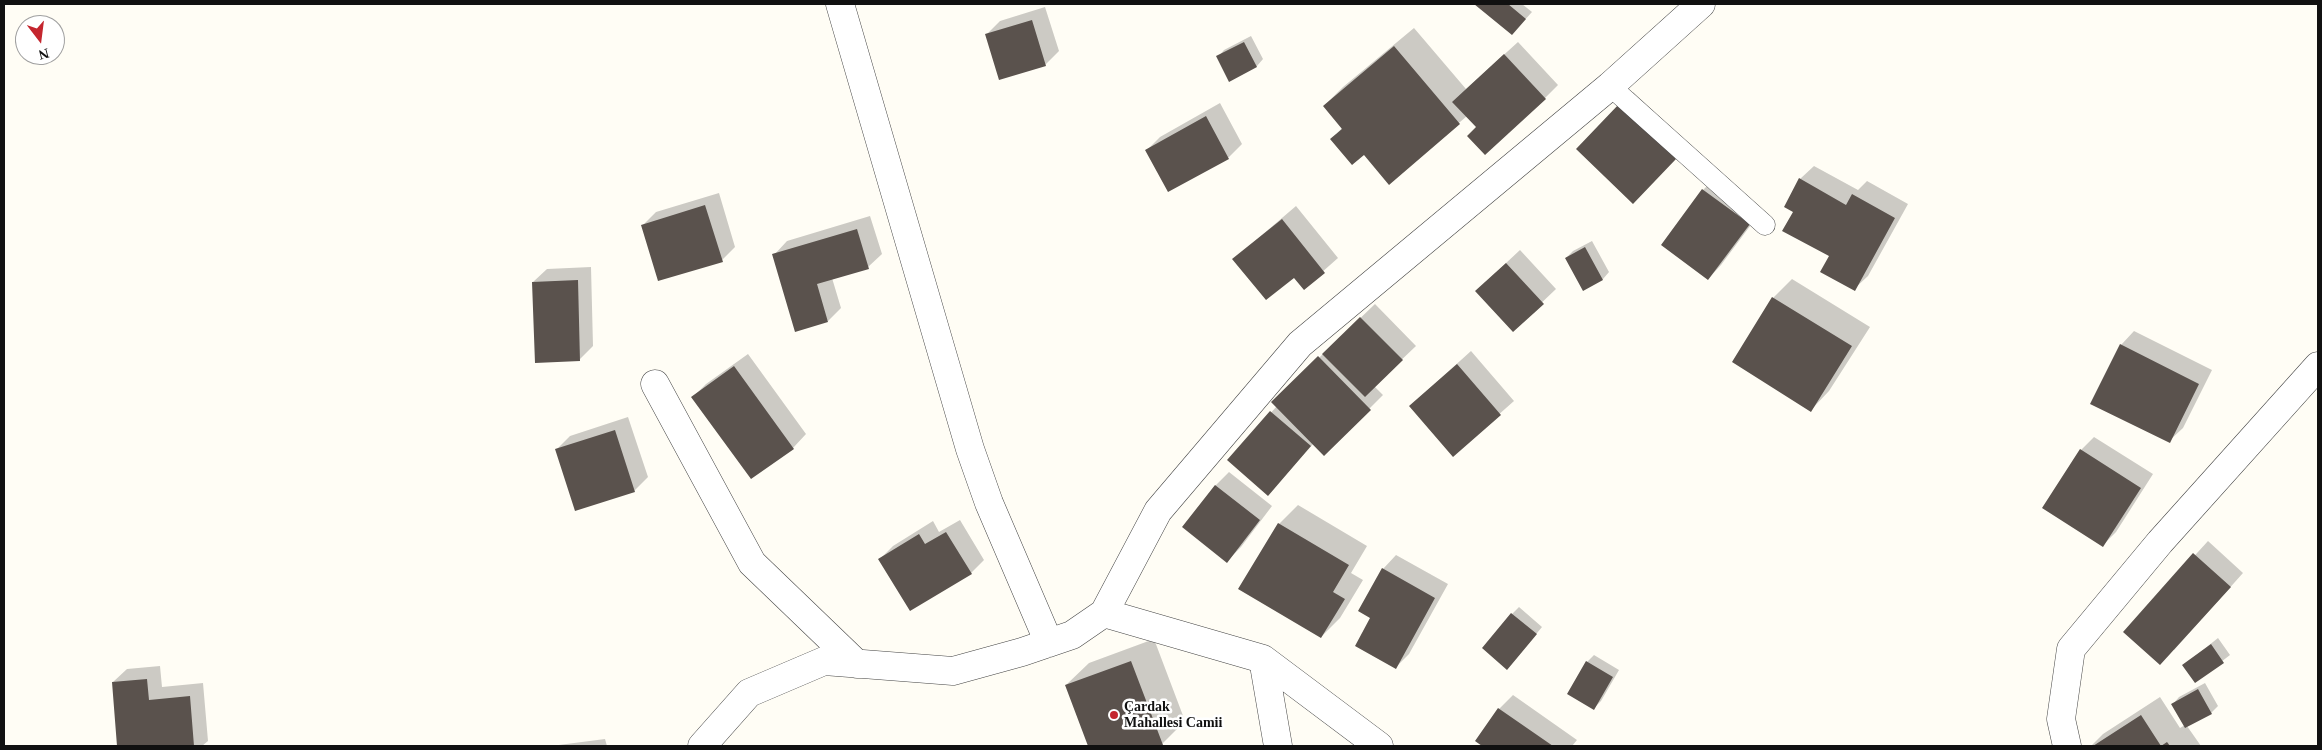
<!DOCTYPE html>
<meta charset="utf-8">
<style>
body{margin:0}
#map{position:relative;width:2322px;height:750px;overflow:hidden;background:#fffdf5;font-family:Georgia,serif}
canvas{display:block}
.frame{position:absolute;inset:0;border:5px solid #111;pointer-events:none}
.north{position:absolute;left:15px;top:15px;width:50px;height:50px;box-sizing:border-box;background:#fff;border:1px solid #a0a0a0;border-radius:50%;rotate:165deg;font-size:14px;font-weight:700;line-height:20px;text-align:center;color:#111}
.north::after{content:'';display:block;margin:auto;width:18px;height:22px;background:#c4262e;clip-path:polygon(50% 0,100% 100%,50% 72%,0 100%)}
</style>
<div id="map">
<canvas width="2322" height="750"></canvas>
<div class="frame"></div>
<div class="north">N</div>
</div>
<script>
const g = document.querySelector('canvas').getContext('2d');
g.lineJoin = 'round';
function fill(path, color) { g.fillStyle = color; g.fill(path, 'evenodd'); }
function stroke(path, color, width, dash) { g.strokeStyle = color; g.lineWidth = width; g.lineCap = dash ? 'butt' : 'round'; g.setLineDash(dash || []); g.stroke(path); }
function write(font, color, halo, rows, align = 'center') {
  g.font = font + ' Georgia,serif'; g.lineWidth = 5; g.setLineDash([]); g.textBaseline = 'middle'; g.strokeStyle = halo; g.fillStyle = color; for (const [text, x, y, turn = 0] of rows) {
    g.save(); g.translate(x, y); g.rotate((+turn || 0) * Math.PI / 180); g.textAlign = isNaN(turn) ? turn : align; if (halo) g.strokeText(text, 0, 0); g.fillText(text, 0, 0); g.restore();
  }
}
fill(new Path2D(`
 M1476,4H1522L1532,12L1512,34Z
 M1045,7L1059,51L1045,65L987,34L1000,21Z
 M1414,28L1466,89L1518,42L1558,85L1545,98L1477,127L1467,116L1389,183L1364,154L1332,139L1342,128L1324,106L1343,87Z
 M1251,36L1263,59L1257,66L1230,80L1218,57L1224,50Z
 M1633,92L1689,144L1647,188L1620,105Z
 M1220,103L1242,144L1229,157L1169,191L1146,151L1160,137Z
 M1814,166L1858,190L1867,181L1908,204L1868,276L1854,289L1795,211L1800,179Z
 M1717,176L1762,210L1721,265L1708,279L1662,245L1703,190Z
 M719,193L735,247L722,260L642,226L656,212Z
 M1296,206L1338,258L1304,288L1294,277L1234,259Z
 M870,216L882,254L868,267L832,278L841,308L828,321L774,255L787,241Z
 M1592,241L1609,272L1603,279L1584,289L1566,258L1573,251Z
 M1520,250L1556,289L1513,330L1490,278Z
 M591,267L593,346L580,359L533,282L547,269Z
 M1792,279L1870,327L1829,391L1811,410L1733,361L1774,297Z
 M1375,304L1416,346L1374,386L1383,395L1324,454L1314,443L1281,480L1228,460L1277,406L1273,402Z
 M2134,331L2212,370L2183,428L2169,441L2121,345Z
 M1471,351L1514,401L1453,455L1410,406Z
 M748,354L806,434L793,448L693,397L706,384Z
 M628,417L648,477L634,491L557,449L570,436Z
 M2094,437L2153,474L2116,532L2103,545L2081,450Z
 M1229,472L1272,506L1241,547L1227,561L1215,486Z
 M1298,505L1367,546L1351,573L1363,580L1340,618L1321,637L1279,524Z
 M960,520L984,560L971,573L880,559L893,546L933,521L939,532Z
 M2208,541L2243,573L2174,650L2125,632Z
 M1396,555L1448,584L1409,654L1396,667L1372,617L1383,569Z
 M1519,607L1542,627L1514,661L1512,614Z
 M2218,638L2230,655L2195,682L2184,665Z
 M1154,639L1185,721L1162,744L1156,746H1089L1066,685L1089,663Z
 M1594,655L1619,670L1601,701L1594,708L1587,662Z
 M160,666L162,687L203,683L208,741L202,746H119L113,682L127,669Z
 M2205,683L2218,706L2211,713L2187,726L2201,746H2091L2103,734L2160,697L2180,728L2185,725L2173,704L2179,697Z
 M1513,695L1577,740L1572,746H1484L1476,741L1499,709Z
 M605,739L607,746H551Z`), '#0003');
fill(new Path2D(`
 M1474,4H1508L1526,19L1512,35Z
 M1032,20L1046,66L999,80L985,34Z
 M1244,42L1257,67L1229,82L1216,56Z
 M1394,46L1460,124L1389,185L1364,155L1352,165L1330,139L1342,129L1323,106Z
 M1504,54L1546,99L1485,155L1467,136L1476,127L1452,102Z
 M1619,104L1676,159L1633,204L1576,149Z
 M1206,116L1229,159L1168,192L1145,150Z
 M1799,178L1846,205L1852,194L1895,218L1855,291L1820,272L1829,256L1782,231L1793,212L1784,207Z
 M1702,189L1750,224L1708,280L1661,245Z
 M705,205L723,262L658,281L641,225Z
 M1282,219L1325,273L1304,290L1294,278L1266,300L1232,259Z
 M857,229L869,269L817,284L828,322L795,332L772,254Z
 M1585,247L1603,280L1583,291L1565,258Z
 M1506,263L1544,304L1513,332L1475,291Z
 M578,280L580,361L535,363L532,282Z
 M1772,297L1852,346L1811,412L1732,362Z
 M1360,317L1403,360L1365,397L1322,354Z
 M2120,344L2199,384L2170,443L2090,404Z
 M1318,356L1371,410L1324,456L1271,402Z
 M1457,364L1501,415L1453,457L1409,406Z
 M734,366L794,449L751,479L691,397Z
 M1270,411L1311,446L1268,496L1227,460Z
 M615,430L635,492L575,511L555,449Z
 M2080,449L2141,488L2103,547L2042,508Z
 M1215,485L1260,520L1227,563L1182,527Z
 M1278,523L1349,565L1333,592L1345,599L1321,638L1238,589Z
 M946,532L972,574L910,611L878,559L919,534L925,544Z
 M2193,553L2231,587L2160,665L2123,632Z
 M1382,568L1435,598L1396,669L1355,646L1370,618L1358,611Z
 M1511,613L1537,634L1507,670L1482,648Z
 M2211,644L2224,663L2195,683L2182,665Z
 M1131,661L1163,745L1088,746L1065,685Z
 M1586,661L1613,677L1594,710L1567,694Z
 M147,679L149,700L190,696L194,746H117L112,682Z
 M2198,689L2212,714L2185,728L2171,704Z
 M1498,708L1553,746H1482L1475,741Z
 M2141,715L2161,746L2167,742L2170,746H2093Z`), '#5a524d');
const lane = new Path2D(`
 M1610,86L1765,225`);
const street = new Path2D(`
 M840,4L970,449L989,503L1049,643
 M655,384L752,563L857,664
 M1104,613L1263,659L1379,746
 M1263,659L1278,746
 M702,746L749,693L824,661L953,671L1022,652L1072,635L1104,613L1158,511L1300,344L1610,86L1701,4
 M2067,746L2061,719L2071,649L2160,542L2318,366`);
stroke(lane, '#444', 21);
stroke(street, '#444', 29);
stroke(lane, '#fff', 20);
stroke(street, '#fff', 28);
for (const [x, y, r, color] of [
 [1114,715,5,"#c4262e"]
]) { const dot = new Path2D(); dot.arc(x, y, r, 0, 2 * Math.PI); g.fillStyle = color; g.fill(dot); stroke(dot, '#fff', 2); }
write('bold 14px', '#111', '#fff', [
 ["Çardak",1124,707],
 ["Mahallesi Camii",1124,723]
], 'left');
</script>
